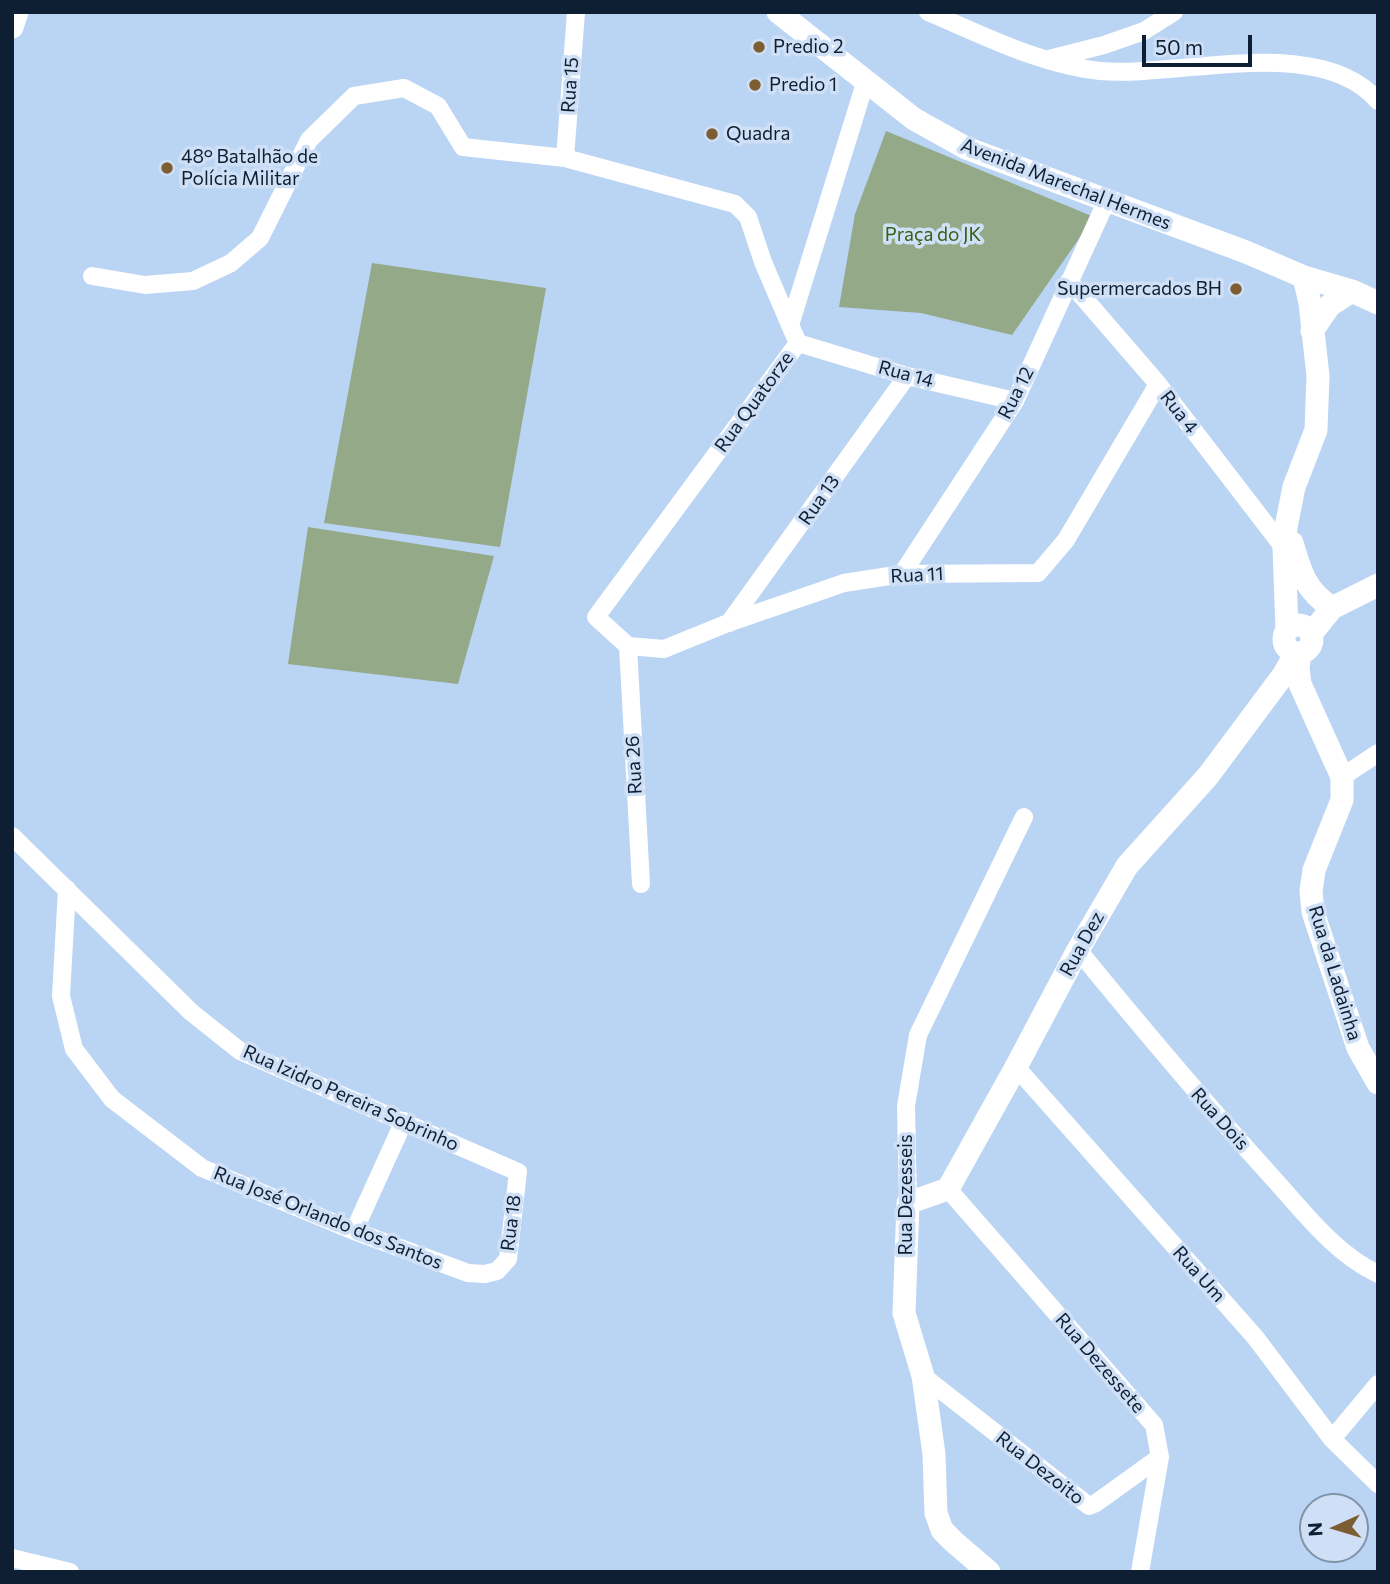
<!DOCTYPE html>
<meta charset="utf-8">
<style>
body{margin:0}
#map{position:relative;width:1390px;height:1584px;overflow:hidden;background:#bad4f4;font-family:Commissioner,sans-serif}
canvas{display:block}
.frame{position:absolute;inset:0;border:14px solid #0f1f33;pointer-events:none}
.north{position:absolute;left:1299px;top:1493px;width:70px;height:70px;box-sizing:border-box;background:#cfe0f6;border:2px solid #8293a8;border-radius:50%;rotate:266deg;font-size:19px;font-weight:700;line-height:28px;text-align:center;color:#0f1f33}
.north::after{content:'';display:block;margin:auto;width:24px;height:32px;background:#7d5e33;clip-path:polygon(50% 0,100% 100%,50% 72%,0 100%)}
.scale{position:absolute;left:1142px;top:35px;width:110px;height:32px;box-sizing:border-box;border:4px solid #0f1f33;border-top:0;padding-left:9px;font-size:21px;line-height:24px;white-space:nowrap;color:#0f1f33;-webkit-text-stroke:5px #cfe0f6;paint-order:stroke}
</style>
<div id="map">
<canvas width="1390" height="1584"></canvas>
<div class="frame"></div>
<div class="north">N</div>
<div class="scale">50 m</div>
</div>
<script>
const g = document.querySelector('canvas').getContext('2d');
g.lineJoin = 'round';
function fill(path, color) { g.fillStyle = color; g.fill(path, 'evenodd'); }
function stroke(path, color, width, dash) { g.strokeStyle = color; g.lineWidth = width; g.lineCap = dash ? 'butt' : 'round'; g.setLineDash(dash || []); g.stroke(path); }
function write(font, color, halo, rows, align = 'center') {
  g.font = font + ' Commissioner,sans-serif'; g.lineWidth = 7; g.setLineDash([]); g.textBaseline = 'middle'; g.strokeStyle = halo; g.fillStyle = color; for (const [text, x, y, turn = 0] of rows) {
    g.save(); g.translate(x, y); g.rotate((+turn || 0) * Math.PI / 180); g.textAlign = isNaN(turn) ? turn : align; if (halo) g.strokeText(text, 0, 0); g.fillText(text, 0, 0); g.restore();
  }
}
fill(new Path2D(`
 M886,131L1094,217L1012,335L921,313L839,307L855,214Z
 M372,263L546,288L500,547L324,523Z
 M308,527L494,556L458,684L288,664Z`), '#93a987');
stroke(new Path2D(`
 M928,12C983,35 1040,65 1100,71C1179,78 1319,33 1378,101
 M1049,59L1104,45L1144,31L1174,12
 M866,80L790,325L798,343L596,617L628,646L664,649L728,623L844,583L902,574L1038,573L1066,540L1158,384
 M565,158L576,12
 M92,276L145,285L193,281L231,263L260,238L309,140L354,96L404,88L438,106L463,147L565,158L735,204L748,217L763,262L790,325
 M1069,281L1158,384L1284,548
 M798,343L907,376L1015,401
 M902,574L1015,401L1107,200
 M729,623L907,376
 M628,646L641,884
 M1342,777L1378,753
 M12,836L191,1012L240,1051L518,1172L508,1259L497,1271L485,1274L468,1273L354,1231L202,1168L112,1099L74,1049L61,996L67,889
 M1078,950C1141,1027 1205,1103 1272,1177C1304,1212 1334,1253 1378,1274
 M1016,1067L1255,1337L1332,1439L1378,1484
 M948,1189L1154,1425L1160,1457L1140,1572
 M908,1203L906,1106L918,1035L1024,817
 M354,1231L404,1121
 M923,1376L1089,1506L1096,1503L1160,1457
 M1332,1439L1378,1384
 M12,1558L70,1572`), '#fff', 18);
stroke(new Path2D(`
 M778,12L914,119L966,148L1246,252L1304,277L1352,291L1378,303
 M12,27L17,12
 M1312,331L1330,305L1352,291
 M1292,543C1301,573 1305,590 1332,608
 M1284 639a14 14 0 1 1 28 0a14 14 0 1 1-28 0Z
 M1287,629L1284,548L1286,527L1294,487L1316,430L1318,376L1310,303L1304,277
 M1311,634L1332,608L1378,585
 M1300,653L1298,667L1300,684L1342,777V800L1314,870L1311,891L1313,912L1358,1048L1378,1083
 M989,1572L954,1542L942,1530L936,1513L934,1454L923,1376L904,1313L908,1203L948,1189L1016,1067L1078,950L1127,866L1208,776L1284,674L1296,653`), '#fff', 23);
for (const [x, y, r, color] of [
 [759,47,7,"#7d5e33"],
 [755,85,7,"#7d5e33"],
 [712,134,7,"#7d5e33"],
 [167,168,7,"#7d5e33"],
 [1236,289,7,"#7d5e33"]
]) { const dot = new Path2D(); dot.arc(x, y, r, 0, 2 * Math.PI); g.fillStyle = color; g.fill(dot); stroke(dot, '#cfe0f6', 2.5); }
write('19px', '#0f1f33', '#cfe0f6', [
 ["Predio 2",773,47],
 ["Predio 1",769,85],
 ["Quadra",726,134],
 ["48° Batalhão de",181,157],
 ["Polícia Militar",181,179],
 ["Supermercados BH",1222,289,"right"]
], 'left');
write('19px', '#0f1f33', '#cfe0f6', [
 ["Rua 15",570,85,-86],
 ["Avenida Marechal Hermes",1066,184,21],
 ["Rua 14",906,374,15],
 ["Rua 12",1016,393,-63],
 ["Rua Quatorze",754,402,-54],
 ["Rua 4",1179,412,52],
 ["Rua 13",819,500,-55],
 ["Rua 11",917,575,-3],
 ["Rua 26",634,765,-93],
 ["Rua Dez",1082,944,-61],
 ["Rua da Ladainha",1335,973,73],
 ["Rua Izidro Pereira Sobrinho",351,1098,24],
 ["Rua Dois",1220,1119,48],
 ["Rua Dezesseis",906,1195,-90],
 ["Rua José Orlando dos Santos",328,1218,22],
 ["Rua 18",511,1223,-83],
 ["Rua Um",1199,1274,48],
 ["Rua Dezessete",1100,1363,49],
 ["Rua Dezoito",1040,1468,38]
]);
write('19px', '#356114', '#cfe0f6', [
 ["Praça do JK",933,235]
]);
</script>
